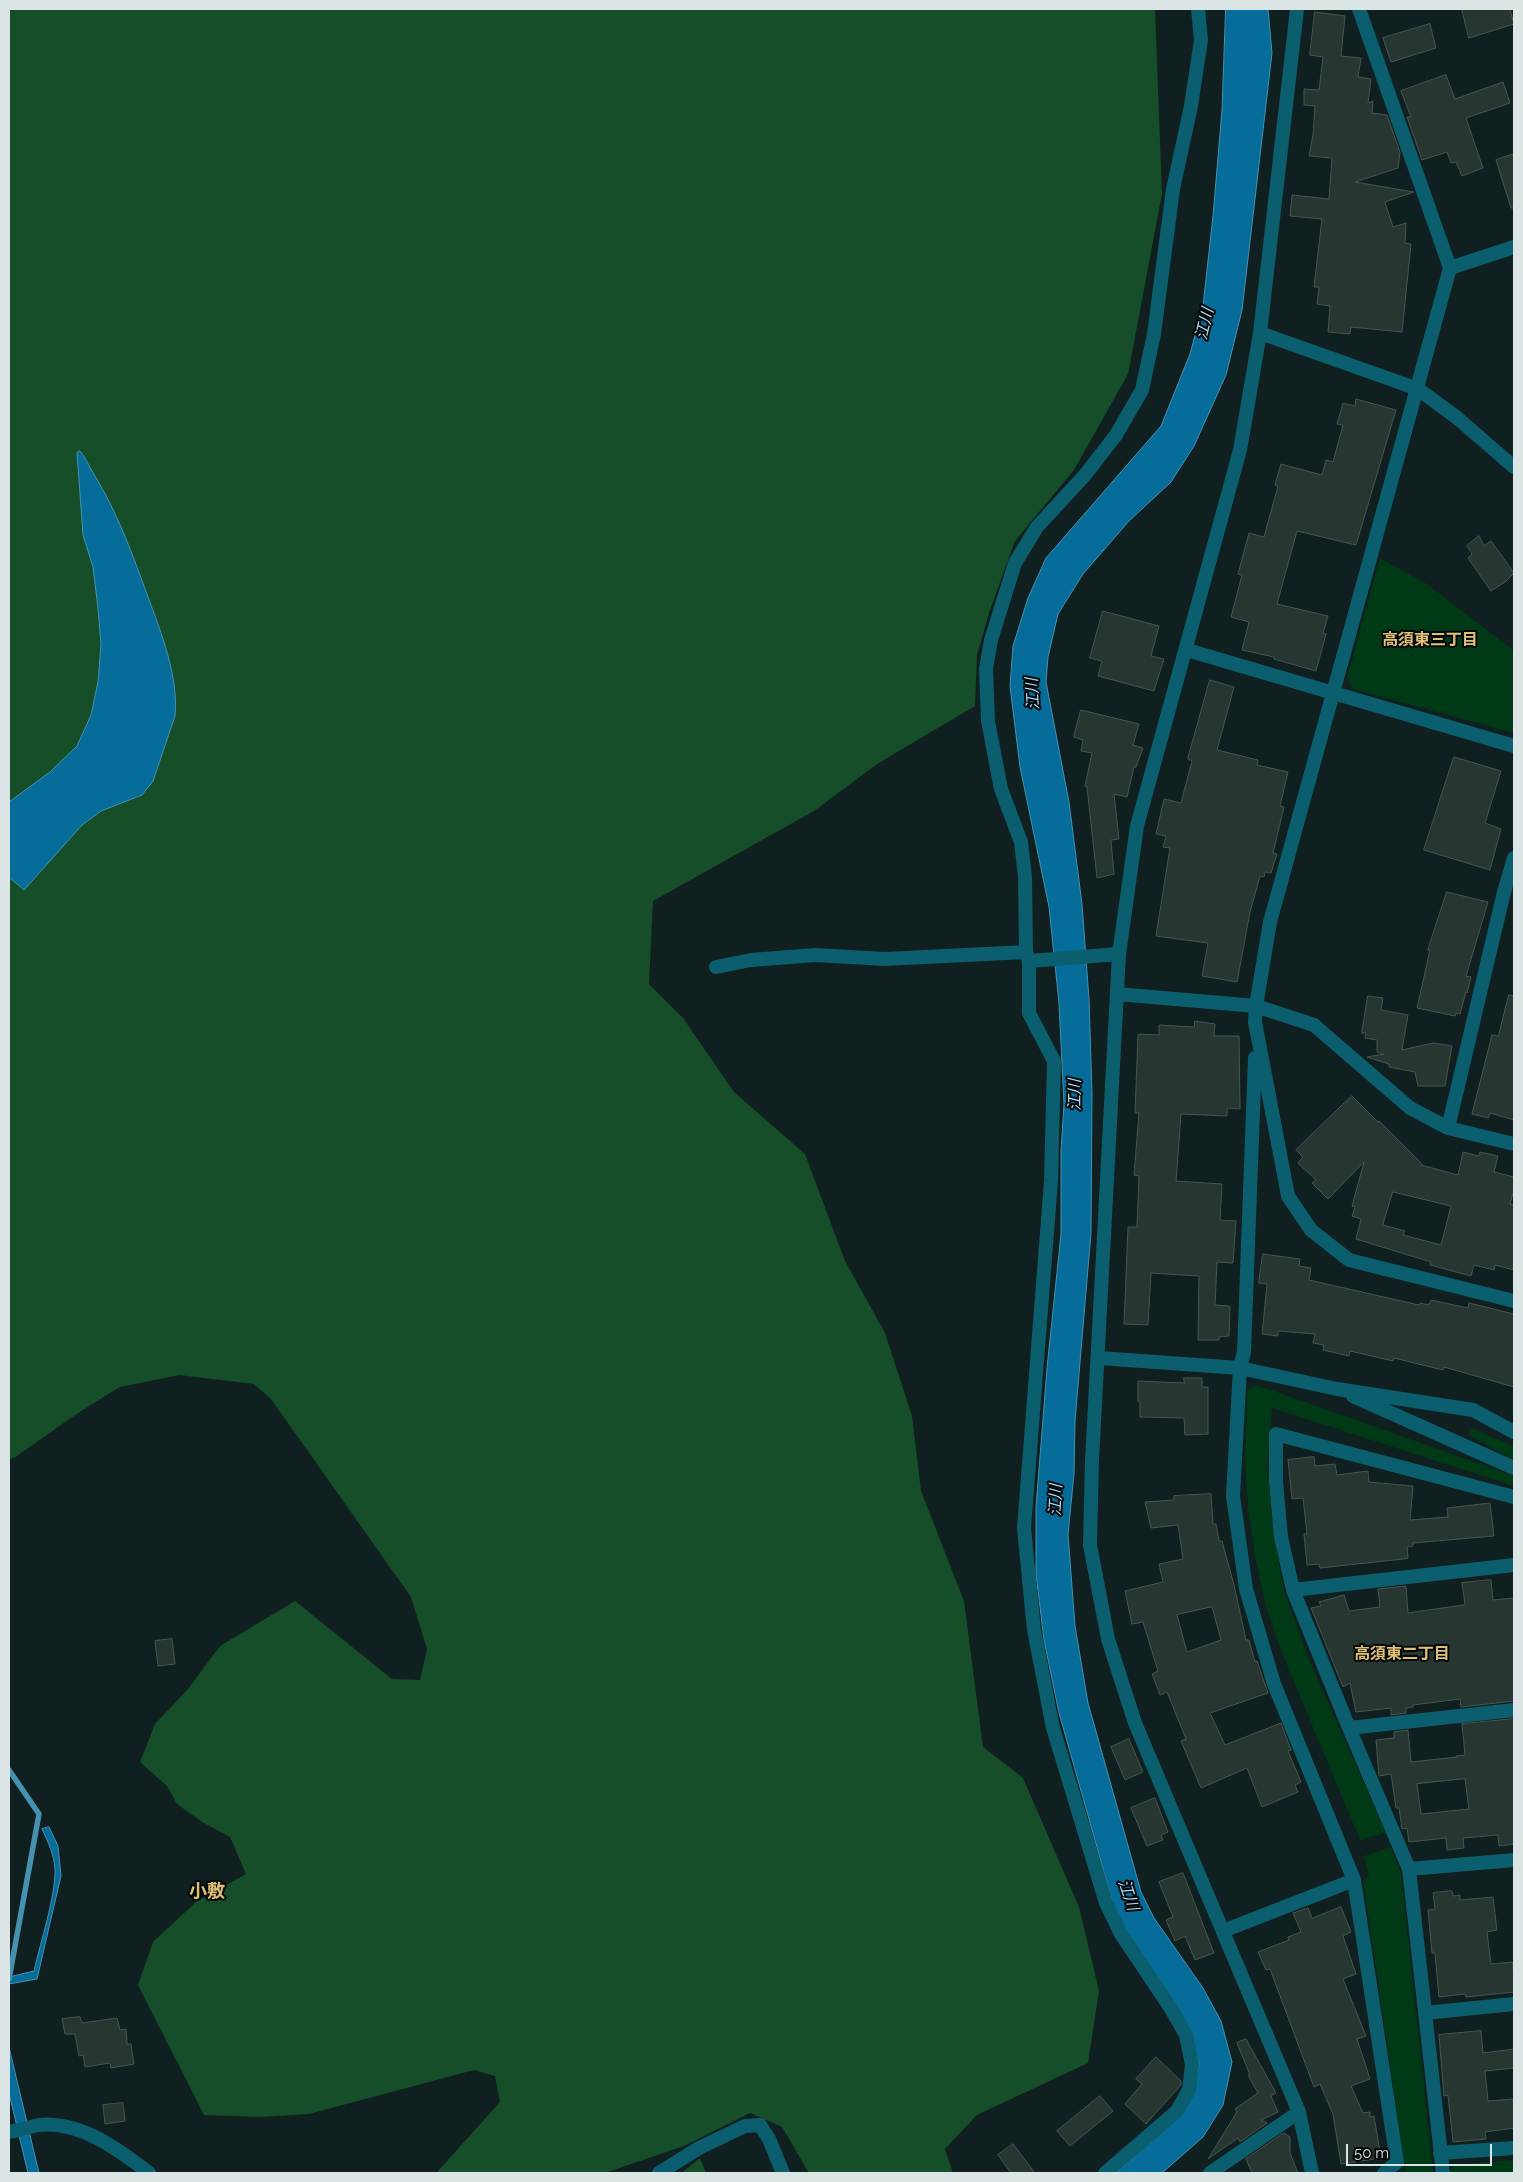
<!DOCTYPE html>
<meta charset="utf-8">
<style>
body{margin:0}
#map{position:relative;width:1523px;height:2182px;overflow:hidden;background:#101f1f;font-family:Raleway,sans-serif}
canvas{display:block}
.frame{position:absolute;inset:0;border:10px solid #dce5e5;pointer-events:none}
.scale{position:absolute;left:1346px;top:2144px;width:146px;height:22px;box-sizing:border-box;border:2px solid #dce5e5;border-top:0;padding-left:6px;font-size:15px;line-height:18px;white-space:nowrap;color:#dce5e5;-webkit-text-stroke:4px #030808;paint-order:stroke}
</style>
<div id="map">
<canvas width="1523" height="2182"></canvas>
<div class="frame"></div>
<div class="scale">50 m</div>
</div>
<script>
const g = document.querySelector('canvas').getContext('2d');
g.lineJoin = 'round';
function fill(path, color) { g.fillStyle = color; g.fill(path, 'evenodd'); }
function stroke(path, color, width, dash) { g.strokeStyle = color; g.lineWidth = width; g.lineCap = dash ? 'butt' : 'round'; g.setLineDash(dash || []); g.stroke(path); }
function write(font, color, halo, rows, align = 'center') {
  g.font = font + ' Raleway,"Noto Sans JP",sans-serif'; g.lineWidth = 4; g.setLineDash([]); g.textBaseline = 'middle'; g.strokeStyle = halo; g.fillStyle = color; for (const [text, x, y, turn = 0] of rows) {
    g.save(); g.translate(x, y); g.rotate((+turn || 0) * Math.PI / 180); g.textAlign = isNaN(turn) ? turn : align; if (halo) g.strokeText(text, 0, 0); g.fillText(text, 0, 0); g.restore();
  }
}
fill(new Path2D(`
 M1380,558L1427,584L1514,651V733L1353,689L1347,678Z
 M1257,1385L1514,1476V1486L1272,1408L1267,1469L1274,1535L1284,1591L1310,1662L1386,1833L1360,1840L1282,1653L1266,1607L1255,1557L1248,1508L1245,1458L1247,1391Z
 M1471,1428L1514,1446V1460L1469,1435Z
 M1391,1847L1401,1873L1433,2173H1406L1363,1881L1369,1876L1364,1856Z
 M1514,2160V2173H1450L1453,2165Z`), '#003915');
fill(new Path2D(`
 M9,9H1155L1162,194L1128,374L1074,470L1015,541L990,610L977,655L975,706L877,764L814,811L653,901L649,984L683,1018L734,1092L805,1154L845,1261L885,1333L912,1416L921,1491L964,1601L983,1747L1023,1778L1079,1907L1099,1991L1088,2063L977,2115L945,2149L953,2173H809L782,2127L750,2113L684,2146L605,2173H438V2171L500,2102L495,2076L474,2070L309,2114L260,2117L204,2115L138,1985L153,1942L197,1901L246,1874L230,1837L202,1822L177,1804L167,1786L140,1762L155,1724L188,1689L220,1646L295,1601L392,1679L420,1680L427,1649L411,1597L271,1399L254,1384L179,1375L120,1387L81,1411L14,1458L9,1459Z
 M700,2158L706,2173H681Z`), '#154e28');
const water = new Path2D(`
 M1226,9H1268L1272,53L1242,310L1226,375L1194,446L1171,482L1129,521L1083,574L1058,614L1048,657L1046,682L1069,802L1082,904L1089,999L1092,1094L1091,1233L1075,1421L1074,1474L1068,1534L1075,1626L1088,1703L1141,1892L1154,1918L1203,1988L1221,2021L1232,2062L1223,2105L1203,2137L1162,2173H1116L1148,2144L1194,2094L1199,2064L1189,2031L1125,1930L1113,1904L1059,1713L1044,1640L1036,1574V1507L1047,1368L1061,1234V1150L1064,1104L1059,1003L1049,907L1020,767L1010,686L1013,646L1028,598L1046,558L1161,426L1190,354L1203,306L1213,216L1222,110Z
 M80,451C85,457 88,464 92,471C117,511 132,553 148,597C161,632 179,678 175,716L153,781L142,795L101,811L82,825L24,890L9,877V802L50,772L77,746L91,715L98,682L101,644L98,608L93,567L83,535L77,453Z
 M49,1827L58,1846L61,1876L37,1979L9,1984V1977L34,1971C40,1944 56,1895 55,1869C54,1854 48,1842 42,1829Z
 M9,2047L39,2173H28L9,2093Z`);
fill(water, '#066d9a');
stroke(water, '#4691b0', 1);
stroke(new Path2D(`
 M9,1770L39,1814L9,1979`), '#4691b0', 5.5);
const building = new Path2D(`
 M1462,9H1510L1514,24L1469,38Z
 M1315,12L1345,16L1341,56L1361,58L1358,77L1371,79L1368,103L1373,101L1372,113L1387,115L1400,152L1398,168L1355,182L1414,192L1385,202L1393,227L1406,223L1405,243L1411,244L1402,332L1351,327L1350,334L1328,332L1330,306L1317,304L1319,287H1314L1322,219L1290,216L1292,195L1329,199L1332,158L1309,156L1313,135L1315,106L1304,105V89L1319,90L1323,57L1310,55Z
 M1430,24L1436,48L1391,62L1383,38Z
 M1446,75L1455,99L1503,82L1510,103L1466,118L1483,168L1462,176L1456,162L1451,163L1447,152L1422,160L1407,117H1411L1401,91Z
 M1514,154V208H1511L1496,160Z
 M1356,399L1396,410L1356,545L1297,531L1277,604L1328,616L1323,633L1326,634L1316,671L1274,659V657L1242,650L1249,622L1231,617L1242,575L1238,574L1249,533L1264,537L1278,486L1275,485L1281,464L1322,475L1326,460L1333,462L1343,425L1337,424L1343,403L1355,406Z
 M1479,536L1484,546L1491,541L1514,573L1505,582L1491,591L1468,558L1472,554L1467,546Z
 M1103,611L1159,626L1151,656L1164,659L1154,691L1098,676L1102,661L1090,658Z
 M1210,680L1234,687L1217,750L1258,760L1257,765L1288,772L1280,806L1284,807L1273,853L1277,854L1271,873L1265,872L1264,877L1260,876L1250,912L1237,982L1202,976L1208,943L1156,936L1170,848L1163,847L1166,836L1156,834L1164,799L1181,803L1192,761L1188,759Z
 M1081,710L1139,724L1133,745L1143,748L1136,767H1134L1127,797L1114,794L1119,839L1111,840L1114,874L1097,878L1087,787L1085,786L1092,753L1081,751L1083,740L1074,737Z
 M1454,757L1501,771L1485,823L1501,829L1490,870L1424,850Z
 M1447,892L1488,902L1466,976L1471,977L1467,993L1466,992L1460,1014L1456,1013L1455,1016L1417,1008L1430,950H1428Z
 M1509,995L1514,996V1120L1490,1113L1488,1118L1472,1114L1492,1035L1498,1036Z
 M1368,996L1383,998L1381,1010L1408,1015L1402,1050L1433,1043L1452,1046L1445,1086H1418L1415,1072L1389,1067V1064L1367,1057L1384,1054L1377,1052V1040L1365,1038L1366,1033H1362Z
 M1195,1021L1215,1024L1214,1036H1239L1240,1109L1227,1108V1116L1181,1114L1176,1181L1222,1184L1220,1220L1236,1221L1233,1263L1217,1262L1215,1305L1230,1306L1229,1336L1219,1337V1340H1198L1199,1276L1151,1273L1148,1325L1124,1324L1128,1227H1137L1139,1176L1134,1175L1139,1113H1135L1138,1034L1159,1035V1025L1194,1027Z
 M1352,1096L1378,1122L1379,1121L1422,1164L1421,1165L1458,1175L1463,1152L1479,1156L1480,1152L1498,1156L1494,1172L1514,1177V1189L1510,1204L1514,1205V1270L1495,1265L1494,1270L1474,1265L1471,1276L1430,1265L1431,1262L1356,1239L1361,1219L1352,1216L1355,1207L1352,1206L1364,1162L1328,1199L1312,1183L1316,1180L1298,1163L1303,1157L1296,1150ZM1393,1192L1451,1206L1441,1245L1403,1235L1405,1231L1383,1225Z
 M1263,1254L1300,1259L1299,1266L1311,1268L1309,1280L1419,1305L1420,1303L1429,1305L1431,1300L1468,1308L1469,1303L1514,1314V1387L1444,1367L1443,1370L1394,1358L1393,1361L1350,1351L1349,1356L1323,1350L1324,1345L1313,1343L1315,1334L1278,1331V1336L1262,1334L1267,1284L1259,1283Z
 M1184,1378H1202V1387H1208V1434L1185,1435L1184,1418L1140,1417V1402L1138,1401V1381L1184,1383Z
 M1314,1457L1315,1466L1335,1464L1337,1475L1368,1471L1369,1482L1413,1486L1410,1520L1448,1517L1447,1508L1490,1503L1494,1536L1413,1543V1546L1407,1547L1408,1558L1403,1559L1320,1568L1319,1564L1307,1565L1304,1534H1307L1303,1498L1292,1499L1288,1460Z
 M1211,1494L1213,1524H1216L1219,1541H1222L1234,1585L1246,1640H1249L1255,1662L1257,1661L1268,1693L1210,1713L1225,1745L1281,1723L1291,1750L1288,1751L1301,1782L1295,1785L1298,1792L1262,1807L1247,1768L1201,1788L1181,1741L1186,1739L1167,1692L1160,1695L1152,1674L1158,1671L1143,1622L1132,1624L1125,1591L1163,1582L1159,1564L1183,1559L1178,1525L1151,1528L1145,1502L1174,1500V1496ZM1212,1607L1221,1640L1187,1652L1177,1615Z
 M1491,1580L1493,1600L1514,1598V1701L1461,1707L1460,1699L1413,1705V1707L1406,1708V1713L1391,1715V1708L1356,1712L1350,1683L1343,1687L1311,1608L1321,1606L1319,1602L1344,1595L1349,1611L1380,1607L1378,1589L1406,1586L1408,1613L1463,1605L1465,1604L1462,1583Z
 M172,1639L175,1664L158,1666L155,1641Z
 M1514,1719V1844L1499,1846L1498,1835L1463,1838L1464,1848L1447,1850L1446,1838L1409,1842L1407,1828L1402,1829L1399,1808H1396L1391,1774L1379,1776L1376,1740L1394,1738V1732L1408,1730L1411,1762L1457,1757L1456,1756L1465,1755L1462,1724ZM1465,1779L1469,1809L1421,1814L1417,1784Z
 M1129,1739L1143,1772L1125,1780L1111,1747Z
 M1155,1798L1168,1832L1161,1835L1163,1840L1147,1846L1131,1808Z
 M1183,1873L1214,1953L1195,1960L1185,1936L1175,1941L1166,1920L1173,1917L1159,1882Z
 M1452,1891L1453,1896L1460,1895V1900L1493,1897L1497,1930L1487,1932L1491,1964L1513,1962L1514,1992L1466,1997L1465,1994L1439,1997L1435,1953H1432L1428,1910L1435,1909L1433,1893Z
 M1341,1907L1351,1932L1343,1936L1356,1974L1343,1979L1366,2036L1357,2039L1370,2079L1351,2086L1363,2113L1370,2112V2117L1374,2116L1381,2158L1341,2164L1333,2114L1320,2084L1314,2087L1270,1969L1266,1970L1258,1952L1289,1940L1288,1937L1301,1932L1293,1913L1308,1908L1312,1918Z
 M80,2017L82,2023L117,2018L120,2030L126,2029L127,2044H131L134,2064L111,2068L110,2063L85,2067L83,2055L79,2056L75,2034H65L62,2019Z
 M1481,2031L1483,2053L1514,2049V2068L1485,2071L1488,2101L1514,2099V2128L1485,2132L1486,2139L1453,2142L1448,2095L1444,2096L1439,2035Z
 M1246,2039L1276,2093L1271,2096L1278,2112L1261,2120L1267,2123L1240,2142L1238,2138L1208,2159L1237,2112L1235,2109L1258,2093L1248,2075H1250L1237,2043Z
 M1156,2057L1181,2081V2085L1146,2124L1125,2104L1142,2084L1136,2079Z
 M1100,2096L1113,2111L1070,2146L1057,2131Z
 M123,2103L125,2121L105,2124L103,2105Z
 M1284,2133L1290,2137V2153L1298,2173H1252L1246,2159Z
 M1013,2144L1035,2173H1011L998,2155Z`);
fill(building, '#283632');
stroke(building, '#465650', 1);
stroke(new Path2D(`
 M1297,9L1260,333L1240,450L1137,826L1119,954L1092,1460L1090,1545L1108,1639L1135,1723L1299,2112L1312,2173
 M1359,9L1450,268
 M1514,247L1450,268L1270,922L1256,1006L1255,1022L1288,1196L1311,1230L1349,1260L1514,1301
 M1260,333L1418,389L1456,417L1514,467
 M1187,650L1514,746
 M1026,952L1025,877L1021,842L1001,789L988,721L986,669L991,640L1015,563L1037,527L1085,475L1116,435L1142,390L1154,334L1173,189L1191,106L1201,40L1198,9
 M1029,961L1119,954
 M716,967L751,960L815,955L885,959L1026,952L1029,961V1013L1054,1061L1051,1181L1024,1528L1034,1630L1053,1728L1106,1903L1121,1934L1170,2007L1186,2035L1192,2065L1189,2090L1177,2111L1105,2173
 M1117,994L1256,1006L1314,1025L1410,1108L1448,1128L1514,1144
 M1255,1058L1244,1352L1240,1368L1233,1496L1246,1589L1274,1684L1354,1880L1397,2162L1384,2173
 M1448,1128L1504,892L1514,858
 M1099,1358L1240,1368L1337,1389L1473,1410L1514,1432
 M1353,1396L1514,1468
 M1293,1590L1514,1565
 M1349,1728L1514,1710
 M1409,1869L1514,1860
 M1223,1931L1354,1880
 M1425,2013L1514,2004
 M9,2132C19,2130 29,2127 39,2125C80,2121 118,2149 149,2173
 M1440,2153L1514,2148
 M659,2173L699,2148L745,2126L760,2125L769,2139L783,2173
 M1210,2173L1299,2112
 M1443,2173L1409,1869L1349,1728L1293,1590L1281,1537L1276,1482V1434L1514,1497`), '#0b5e6e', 14);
write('italic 16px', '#b2daf4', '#030808', [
 ["江川",1205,324,-77],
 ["江川",1033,694,-93],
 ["江川",1075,1095,-90],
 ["江川",1056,1500,-88],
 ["江川",1128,1895,71]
]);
write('bold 16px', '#e0c076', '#030808', [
 ["高須東三丁目",1430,640],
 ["高須東二丁目",1402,1654]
]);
write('bold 18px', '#e0c076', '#030808', [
 ["小敷",207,1892]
]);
</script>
